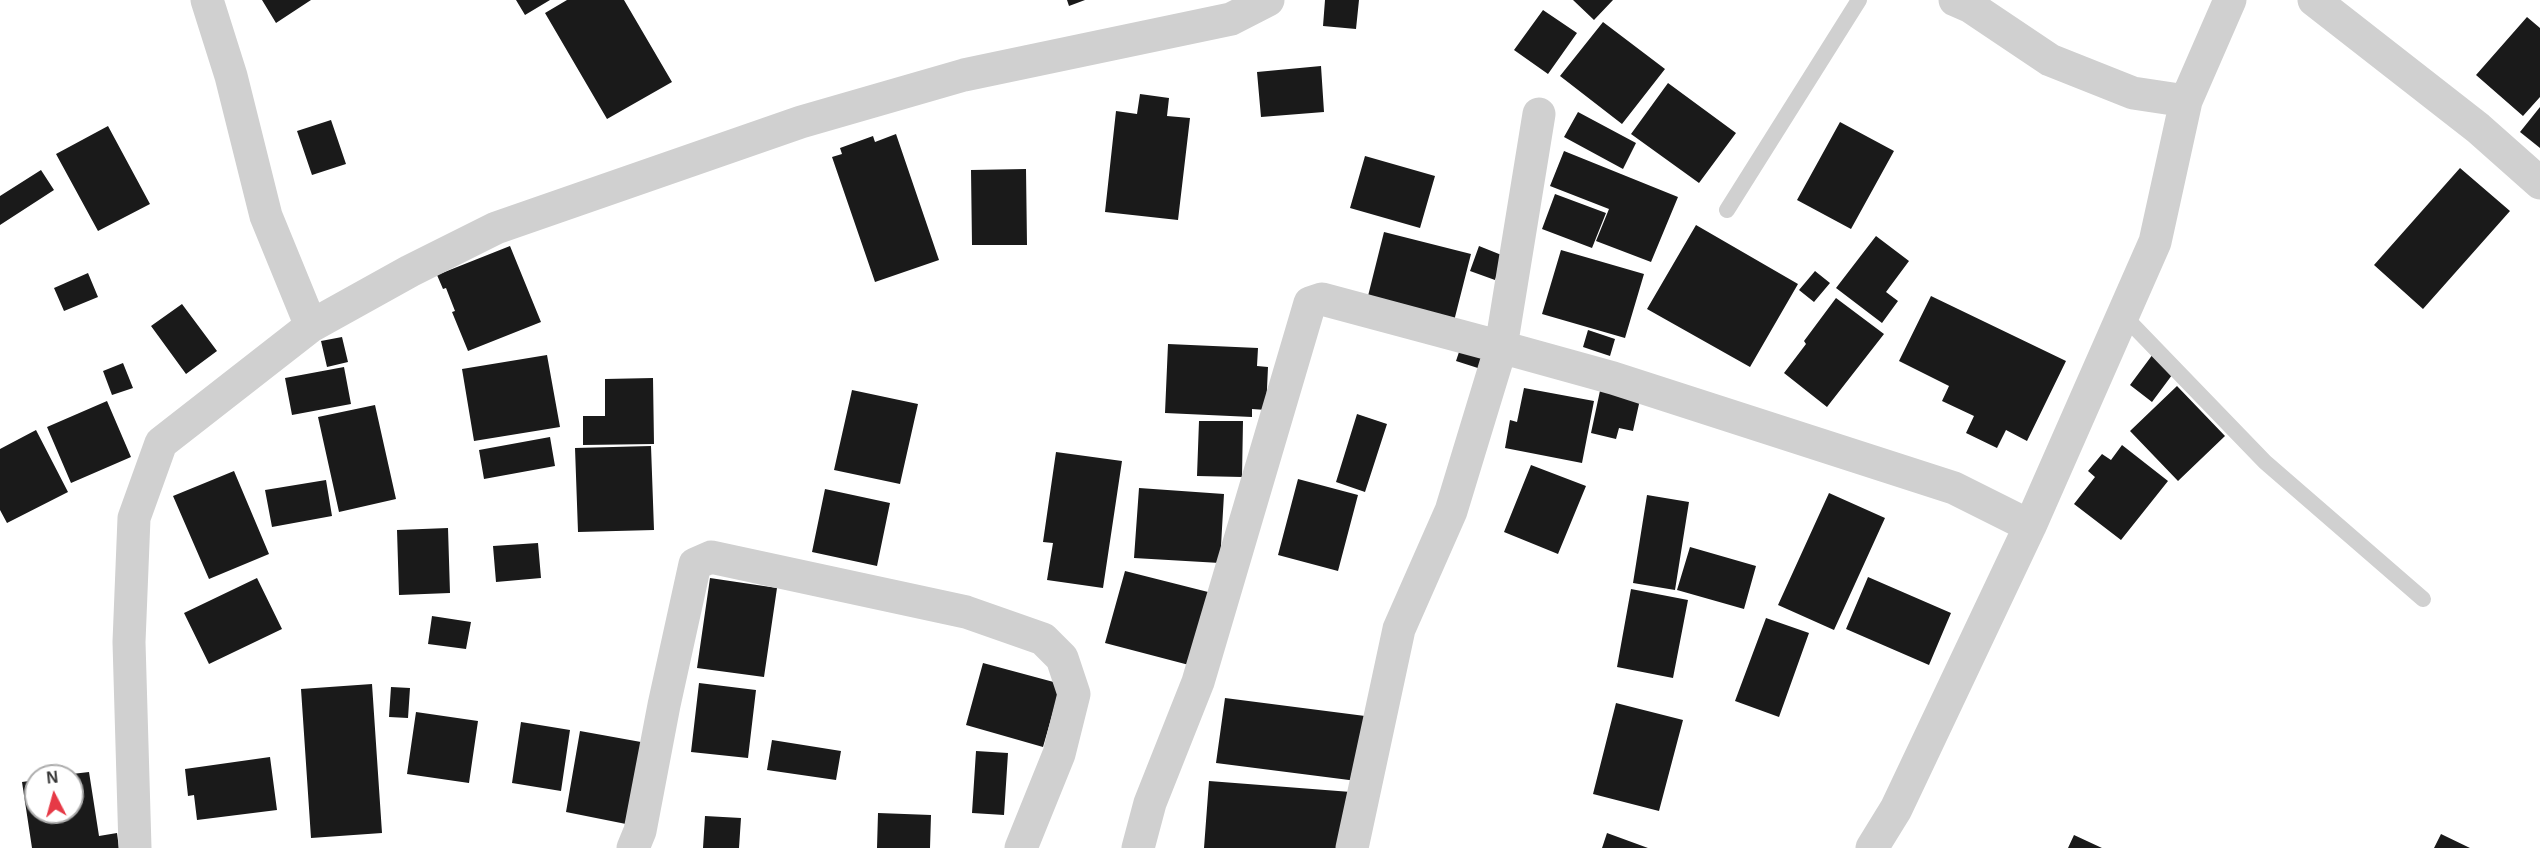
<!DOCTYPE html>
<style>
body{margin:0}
#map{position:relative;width:2540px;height:848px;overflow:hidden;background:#fff;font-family:Helvetica,sans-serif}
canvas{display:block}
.north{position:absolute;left:24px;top:764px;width:60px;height:60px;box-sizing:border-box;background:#fff;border:2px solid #adadad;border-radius:50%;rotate:354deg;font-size:16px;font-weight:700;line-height:24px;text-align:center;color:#333}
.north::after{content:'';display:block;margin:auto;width:21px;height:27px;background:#e63946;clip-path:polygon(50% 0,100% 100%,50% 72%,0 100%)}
</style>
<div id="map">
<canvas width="2540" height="848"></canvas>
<div class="north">N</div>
</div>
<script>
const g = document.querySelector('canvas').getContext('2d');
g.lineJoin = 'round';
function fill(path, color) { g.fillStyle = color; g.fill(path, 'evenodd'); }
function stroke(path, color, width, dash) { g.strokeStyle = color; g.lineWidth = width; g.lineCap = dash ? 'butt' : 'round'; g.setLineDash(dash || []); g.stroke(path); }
fill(new Path2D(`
 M262,0H311L276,23Z
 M516,0H550L525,15Z
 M567,0H624L672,82L607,119L545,13Z
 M1067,0H1085L1069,6Z
 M1325,0H1359L1356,29L1323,26Z
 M1573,0H1613L1594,20Z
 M1543,10L1577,33L1548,74L1514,50Z
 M2527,17L2540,28V97L2523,116L2476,75Z
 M1603,22L1665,69L1622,124L1560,76Z
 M1321,66L1324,112L1261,117L1257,72Z
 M1668,83L1736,133L1699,183L1631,134Z
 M1140,94L1169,98L1167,116L1190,118L1178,220L1105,212L1116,111L1137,114Z
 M2540,107V148L2520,132Z
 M1578,112L1636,143L1623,169L1564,137Z
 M331,120L346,164L312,175L297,131Z
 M1840,122L1894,151L1851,229L1797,200Z
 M108,126L150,204L98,231L56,154Z
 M896,134L939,260L875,282L832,157L842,154L840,148L873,136L875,142Z
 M1564,151L1678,197L1651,262L1596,241L1609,209L1550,186Z
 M1365,156L1435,176L1420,228L1350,208Z
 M2460,168L2510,211L2423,309L2374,265Z
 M1026,169L1027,245H972L971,170Z
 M41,170L54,190L0,225V196Z
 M1555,194L1606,213L1592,248L1542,229Z
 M1696,225L1798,284L1750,367L1647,309Z
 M1384,232L1471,254L1454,321L1367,300Z
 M1876,236L1909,261L1886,292L1898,301L1882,323L1836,288Z
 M510,246L541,322L468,351L452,312L455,311L446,288L443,289L437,275Z
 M1479,246L1504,256L1495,280L1470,271Z
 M1561,250L1644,274L1625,338L1542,314Z
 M1815,271L1830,283L1814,302L1799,290Z
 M88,273L98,297L64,311L54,288Z
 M1931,296L2066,361L2027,441L2006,430L1997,448L1966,433L1974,416L1942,401L1949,386L1899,361Z
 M1836,298L1884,334L1827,407L1784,373L1806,344L1804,341Z
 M182,304L217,351L186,374L151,326Z
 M1588,330L1615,339L1610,356L1583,347Z
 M342,337L348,362L327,367L321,341Z
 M1168,344L1258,348L1257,366L1268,367L1266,410L1252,409V417L1165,413Z
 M1460,349L1486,357L1481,369L1456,361Z
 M2153,354L2175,371L2152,402L2130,385Z
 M547,355L560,427L474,441L462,369Z
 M123,363L133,388L112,395L103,371Z
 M344,367L351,404L292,415L285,378Z
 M653,378L654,444L583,445V416H605V379Z
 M1601,386L1641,395L1633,431L1619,428L1616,439L1591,433Z
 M2177,386L2225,436L2178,481L2130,431Z
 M1524,388L1594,401L1582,463L1505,448L1510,420L1517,422Z
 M852,390L918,404L900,484L834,470Z
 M107,401L131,457L71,483L47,427Z
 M375,405L396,499L339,512L318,417Z
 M1357,414L1387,424L1365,492L1336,482Z
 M1199,421H1243L1242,477L1197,476Z
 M36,430L68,492L7,523L0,510V449Z
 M550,437L555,466L484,479L479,450Z
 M2122,445L2168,481L2121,540L2074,504L2095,477L2088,471L2102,454L2111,460Z
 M651,446L654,530L578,532L575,448Z
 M1056,452L1122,461L1103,588L1047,580L1053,543L1043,542Z
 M1531,465L1586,486L1558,554L1504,532Z
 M234,471L269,554L209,579L173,496Z
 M1298,479L1358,495L1338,571L1278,555Z
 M326,480L332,516L272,527L265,490Z
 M1139,488L1224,494L1220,563L1134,558Z
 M825,489L890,503L877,566L812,552Z
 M1829,493L1885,518L1834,630L1778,605Z
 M1647,495L1689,502L1675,590L1633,583Z
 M448,528L450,593L399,595L397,530Z
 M538,543L541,578L496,582L493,546Z
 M1690,547L1756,566L1744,609L1677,590Z
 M1125,571L1216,594L1189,665L1105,643Z
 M1868,577L1951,613L1929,665L1846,629Z
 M257,578L282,629L209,664L184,613Z
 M710,578L777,588L764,677L697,668Z
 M1631,589L1688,600L1673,678L1617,667Z
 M432,616L471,622L466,649L428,644Z
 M1766,618L1809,633L1779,717L1735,701Z
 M983,663L1061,684L1043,747L966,725Z
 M699,683L756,690L748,758L691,752Z
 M372,684L382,833L311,838L301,689Z
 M391,687L410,688L408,718L389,717Z
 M1225,698L1365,716L1357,781L1216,763Z
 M1616,703L1683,720L1659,811L1593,794Z
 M416,712L478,721L469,783L407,774Z
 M521,722L570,730L561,791L512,783Z
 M580,731L641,742L626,824L566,812Z
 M772,740L841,751L836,780L767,770Z
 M976,751L1008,753L1004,815L972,813Z
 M270,757L277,810L197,820L194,795L188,796L185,769Z
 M89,772L99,836L117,833L119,848H32L22,782L36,780V812H72V774Z
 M1209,781L1351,792L1346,848H1204Z
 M878,813L931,815L930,848H877Z
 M705,816L741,818L739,848H703Z
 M1607,833L1648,848H1602Z
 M2441,834L2470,848H2434Z
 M2074,835L2102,848H2068Z`), '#1a1a1a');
stroke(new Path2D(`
 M1727,210L1859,0
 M2122,314L2265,462L2423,599`), '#d0d0d0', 16);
stroke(new Path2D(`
 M207,0L231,76L266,216L311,326L410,271L496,228L801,122L964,75L1231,19L1268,0
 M1955,0L1971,7L2050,60L2133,93L2186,101
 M2314,0L2478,128L2540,183
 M135,848L129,642L134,518L161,443L311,326
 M633,848L640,831L664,705L695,564L711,557L966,612L1043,639L1062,658L1074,694L1059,754L1021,848
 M1138,848L1150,803L1198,682L1310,303L1322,299L1501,347L1539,114
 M1352,848L1399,629L1451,511L1501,347L1613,378L1954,488L2030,526
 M1872,848L1896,809L2030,526L2155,242L2186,101L2230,0`), '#d0d0d0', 33);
</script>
